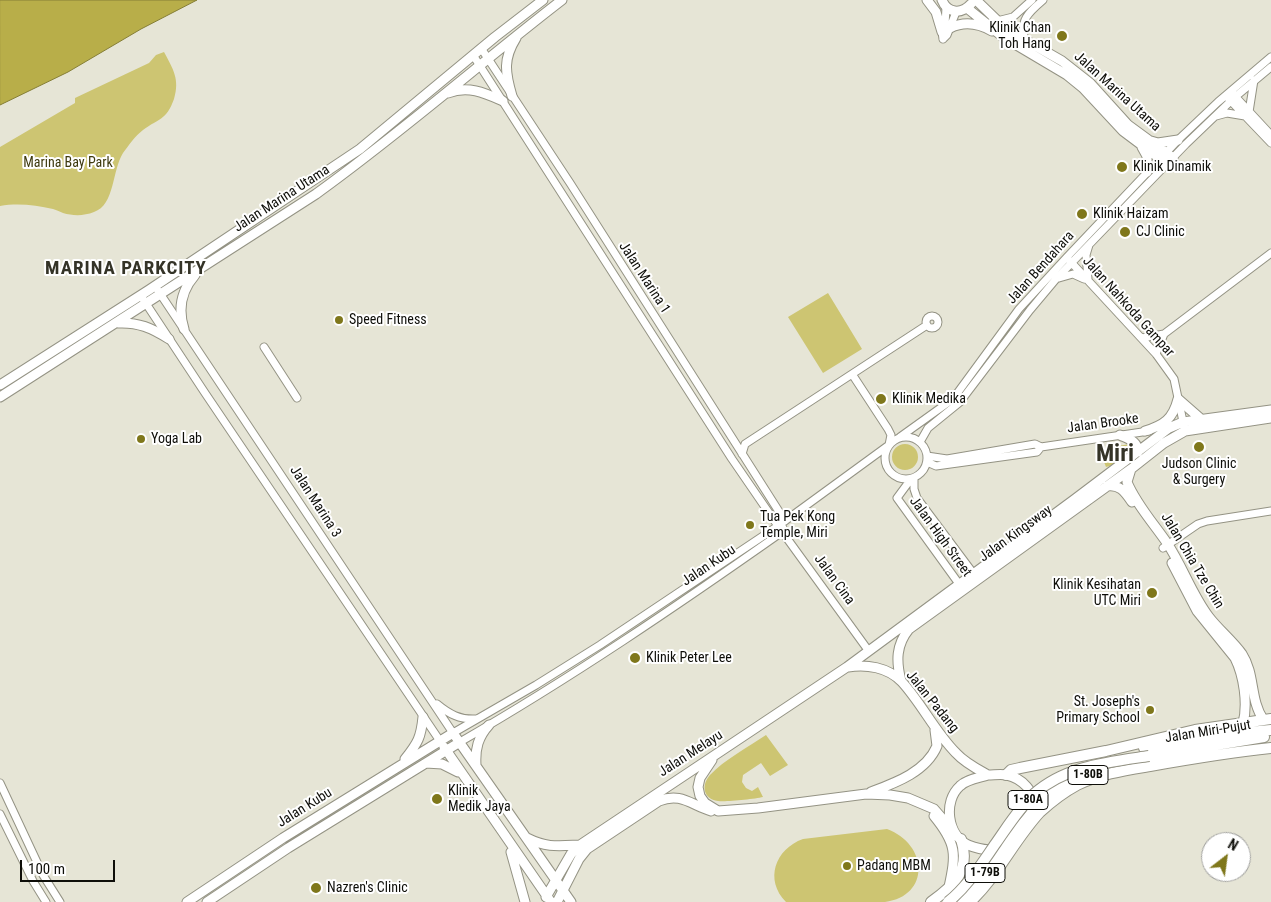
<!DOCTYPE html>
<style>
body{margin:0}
#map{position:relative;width:1271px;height:902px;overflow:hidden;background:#e6e5d6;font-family:"Roboto Condensed",sans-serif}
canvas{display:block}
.north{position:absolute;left:1201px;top:832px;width:50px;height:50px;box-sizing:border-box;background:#fff;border:1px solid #9f9f9d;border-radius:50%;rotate:30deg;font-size:14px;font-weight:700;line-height:20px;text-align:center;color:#0e0e09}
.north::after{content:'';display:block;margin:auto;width:18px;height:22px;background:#7f771b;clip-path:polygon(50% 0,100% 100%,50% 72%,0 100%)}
.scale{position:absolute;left:20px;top:860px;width:95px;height:22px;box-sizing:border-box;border:2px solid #0e0e09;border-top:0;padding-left:6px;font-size:15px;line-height:18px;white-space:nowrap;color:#0e0e09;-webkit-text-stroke:4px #fff;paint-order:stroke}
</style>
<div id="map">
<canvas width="1271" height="902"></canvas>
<div class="north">N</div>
<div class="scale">100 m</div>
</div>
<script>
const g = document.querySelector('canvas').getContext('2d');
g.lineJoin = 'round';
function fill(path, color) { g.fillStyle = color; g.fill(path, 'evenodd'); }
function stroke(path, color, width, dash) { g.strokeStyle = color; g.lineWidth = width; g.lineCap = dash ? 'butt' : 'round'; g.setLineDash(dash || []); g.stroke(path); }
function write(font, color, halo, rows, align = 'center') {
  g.font = font + ' "Roboto Condensed",sans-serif'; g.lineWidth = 4; g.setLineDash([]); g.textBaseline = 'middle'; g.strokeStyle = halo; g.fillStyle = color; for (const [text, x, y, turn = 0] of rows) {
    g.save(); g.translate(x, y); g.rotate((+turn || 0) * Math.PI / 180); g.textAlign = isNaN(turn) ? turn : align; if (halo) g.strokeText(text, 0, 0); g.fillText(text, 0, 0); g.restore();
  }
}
fill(new Path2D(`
 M164,52C173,69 180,79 174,99C166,121 159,118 143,130C135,136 129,145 123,153C112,170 115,205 94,212C84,216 73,216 63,213C60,212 57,210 53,209C36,205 17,203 0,206V147L75,103V98L149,63L156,55Z
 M828,293L862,349L823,373L788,317Z
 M892 457a13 13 0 1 1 26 0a13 13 0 1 1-26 0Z
 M1130,444L1133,449V451L1113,465L1106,467L1099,449Z
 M766,735L788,765L770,776L761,763L743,775L742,782L746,788L752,791L758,787L763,797C754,799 727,802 718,801C703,799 701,785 710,775C724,760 748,747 766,735Z
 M887,829C928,844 931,896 885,902H786C764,880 775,849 803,839Z`), '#cdc572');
const water = new Path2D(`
 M0,0H197L141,29L68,72L0,105Z`);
fill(water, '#b8ae49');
stroke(water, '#857e36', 1);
const minor = new Path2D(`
 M997,21L1013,17L1032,0
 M943,39L942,32L945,26L946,7
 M943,39L947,35L956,12
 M1025,40C1019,20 1029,12 1043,0
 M481,48L570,183L785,521
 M473,55L732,459L778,526L868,650
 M1232,93L1271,135
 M1228,98L1271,143
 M1249,112L1254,80
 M1216,116L1227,113L1245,116
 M1069,260L1156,354L1174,379L1185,431
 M1059,278L1073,274L1084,279
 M1088,279L1086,255L1089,245
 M155,286L453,733L536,685L600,645L778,526L889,445L891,435L888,429L852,374
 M143,299L205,393L440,741
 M926 322a6 6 0 1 1 12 0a6 6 0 1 1-12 0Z
 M1142,338L1164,334L1271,253
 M264,347L297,398
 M1156,354L1164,334
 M885 458a21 21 0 1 1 42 0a21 21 0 1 1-42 0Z
 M900,437L953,399L1019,309L1067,257L1178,140L1218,102L1271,57
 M920,442L928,428L960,402L1030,310L1056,279L1186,144L1235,97L1271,67
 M742,454L745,444L927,325
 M927,456L947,459L1035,444L1041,447L1149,431
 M927,462L936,466L1037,452L1041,447
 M914,478V489L917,498L976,577
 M911,479L897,498L962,588
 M1163,548L1198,524L1207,521L1271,511
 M437,704C449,714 460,720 476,719
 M460,742C571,678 677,606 782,532L783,528
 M0,783L43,875L60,902
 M0,814L33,881L46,902`);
const major = new Path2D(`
 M927,0L936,12L942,32
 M942,0C947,13 961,15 971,4
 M976,0L1006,29L1062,61L1090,83L1128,125L1173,158
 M967,8L1003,37L1067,75L1083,88L1123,131L1167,164
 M950,28C964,21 978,23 992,31
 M448,93C468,85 485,93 503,101
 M512,96C505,72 503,59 516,38
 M1151,141L1158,143L1178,140
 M1142,147L1147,156V172
 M118,323C138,322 152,328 169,339
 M184,329C178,310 181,291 195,275
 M0,385L149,290L360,149L495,37L543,0
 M0,397L316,194C401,133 479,64 562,0
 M1145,431C1164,425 1173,419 1178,399L1202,420
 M1120,435C1128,439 1138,441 1138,452
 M1131,469L1127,482C1136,504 1154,524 1167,543C1183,567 1192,595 1209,617C1219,630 1233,641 1242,654C1255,674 1250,700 1263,719
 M1107,486C1120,484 1125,492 1132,502
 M1172,563L1197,611L1235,658C1244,676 1248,704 1243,723
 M848,667C866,664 888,667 902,682C922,704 935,732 956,753C965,763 977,769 988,775
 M901,681C896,661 896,645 909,629L1131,469L1164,443L1185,431L1271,418
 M444,747L551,902
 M405,759C418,743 421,737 423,717
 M712,760L700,778L698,787L700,796L705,803L718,811L758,808L866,794L890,795L908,798L934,809L954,832
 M426,763L442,764L458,772
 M476,765C475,749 478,737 489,725
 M988,775C994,775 1001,774 1007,775C1021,778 1037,792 1033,808C1032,814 1024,821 1020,826C1013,835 1006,845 994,849C987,851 976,848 968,845C947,835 943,801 960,786C967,779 979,778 988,775Z
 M871,792C895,783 926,772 937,746L935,730
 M934,816C957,844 956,854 949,887
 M527,838C547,848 558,846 580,845
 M511,852L525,902
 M546,897L571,854L580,845L847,667L1075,499L1169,428L1183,422L1271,410
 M187,902L283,838L453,733L571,902
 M207,902L288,848L460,742
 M557,902L579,859L587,849L659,801C681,792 691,805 711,811`);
const highway = new Path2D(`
 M1144,748L1238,733L1271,730
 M1149,756L1264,737
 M1006,775L1011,770L1020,768L1106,751L1195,730L1271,719
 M1033,809L1055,790L1067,784
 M931,902C954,886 971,870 961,839
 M960,902L983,875L1007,842
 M970,902C998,876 1014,840 1040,812C1051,802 1064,792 1077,785C1099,774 1126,770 1150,766C1190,759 1231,752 1271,748`);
stroke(minor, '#949384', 9);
stroke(major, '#949384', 11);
stroke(highway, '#949384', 12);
stroke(minor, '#fff', 7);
stroke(major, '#fff', 9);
stroke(highway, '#fff', 10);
const highwayBridge = new Path2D(`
 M948,902C968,886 982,863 996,843C1008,826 1019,808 1034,794C1065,766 1109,762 1149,756`);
stroke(highwayBridge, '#949384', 12, []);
stroke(highwayBridge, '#fff', 10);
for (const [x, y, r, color] of [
 [1062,36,6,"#7f771b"],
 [1122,167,6,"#7f771b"],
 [1082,214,6,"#7f771b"],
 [1125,232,6,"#7f771b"],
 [339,320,5,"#7f771b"],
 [881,399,6,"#7f771b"],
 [141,439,5,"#7f771b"],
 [1199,447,6,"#7f771b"],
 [750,525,5,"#7f771b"],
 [1152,593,6,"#7f771b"],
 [635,658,6,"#7f771b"],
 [1150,710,5,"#7f771b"],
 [437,799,6,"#7f771b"],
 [847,866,5,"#7f771b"],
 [316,888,6,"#7f771b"]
]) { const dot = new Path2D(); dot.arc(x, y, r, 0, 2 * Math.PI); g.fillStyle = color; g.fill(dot); stroke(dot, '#fff', 2); }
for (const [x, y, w] of [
 [1088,775,40],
 [1028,800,40],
 [985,873,40]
]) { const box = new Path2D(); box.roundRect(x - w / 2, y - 9.5, w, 19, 4); g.fillStyle = '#fff'; g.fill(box); stroke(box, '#0e0e09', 1); }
write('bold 12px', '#0e0e09', null, [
 ["1-80B",1088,775],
 ["1-80A",1028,800],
 ["1-79B",985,873]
]);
write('14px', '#0e0e09', '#fff', [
 ["Klinik Chan",1051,28,"right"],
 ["Toh Hang",1051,44,"right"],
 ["Klinik Dinamik",1133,167],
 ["Klinik Haizam",1093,214],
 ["CJ Clinic",1136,232],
 ["Speed Fitness",349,320],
 ["Klinik Medika",892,399],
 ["Yoga Lab",151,439],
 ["Judson Clinic",1199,464,"center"],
 ["& Surgery",1199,480,"center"],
 ["Tua Pek Kong",760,517],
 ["Temple, Miri",760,533],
 ["Klinik Kesihatan",1141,585,"right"],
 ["UTC Miri",1141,601,"right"],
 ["Klinik Peter Lee",646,658],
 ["St. Joseph's",1140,702,"right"],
 ["Primary School",1140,718,"right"],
 ["Klinik",448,791],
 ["Medik Jaya",448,807],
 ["Padang MBM",857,866],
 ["Nazren's Clinic",327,888]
], 'left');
write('14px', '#0e0e09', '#fff', [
 ["Jalan Marina Utama",1117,92,42],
 ["Jalan Marina Utama",282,199,-33],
 ["Jalan Bendahara",1041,268,-48],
 ["Jalan Marina 1",644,278,57],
 ["Jalan Nahkoda Gampar",1128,307,48],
 ["Jalan Brooke",1103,424,-8],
 ["Jalan Marina 3",315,502,57],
 ["Jalan Kingsway",1016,534,-36],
 ["Jalan High Street",940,537,54],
 ["Jalan Chia Tze Chin",1192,561,59],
 ["Jalan Kubu",709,566,-34],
 ["Jalan Cina",834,580,54],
 ["Jalan Padang",932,702,51],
 ["Jalan Miri-Pujut",1208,732,-9],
 ["Jalan Melayu",691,754,-33],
 ["Jalan Kubu",305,808,-32]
]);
write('14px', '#3e3a0f', '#fff', [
 ["Marina Bay Park",68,163]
]);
g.letterSpacing = '1px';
write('bold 19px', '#343327', '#fff', [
 ["MARINA PARKCITY",126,269]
]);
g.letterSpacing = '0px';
write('bold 24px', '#343327', '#fff', [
 ["Miri",1115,455]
]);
</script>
